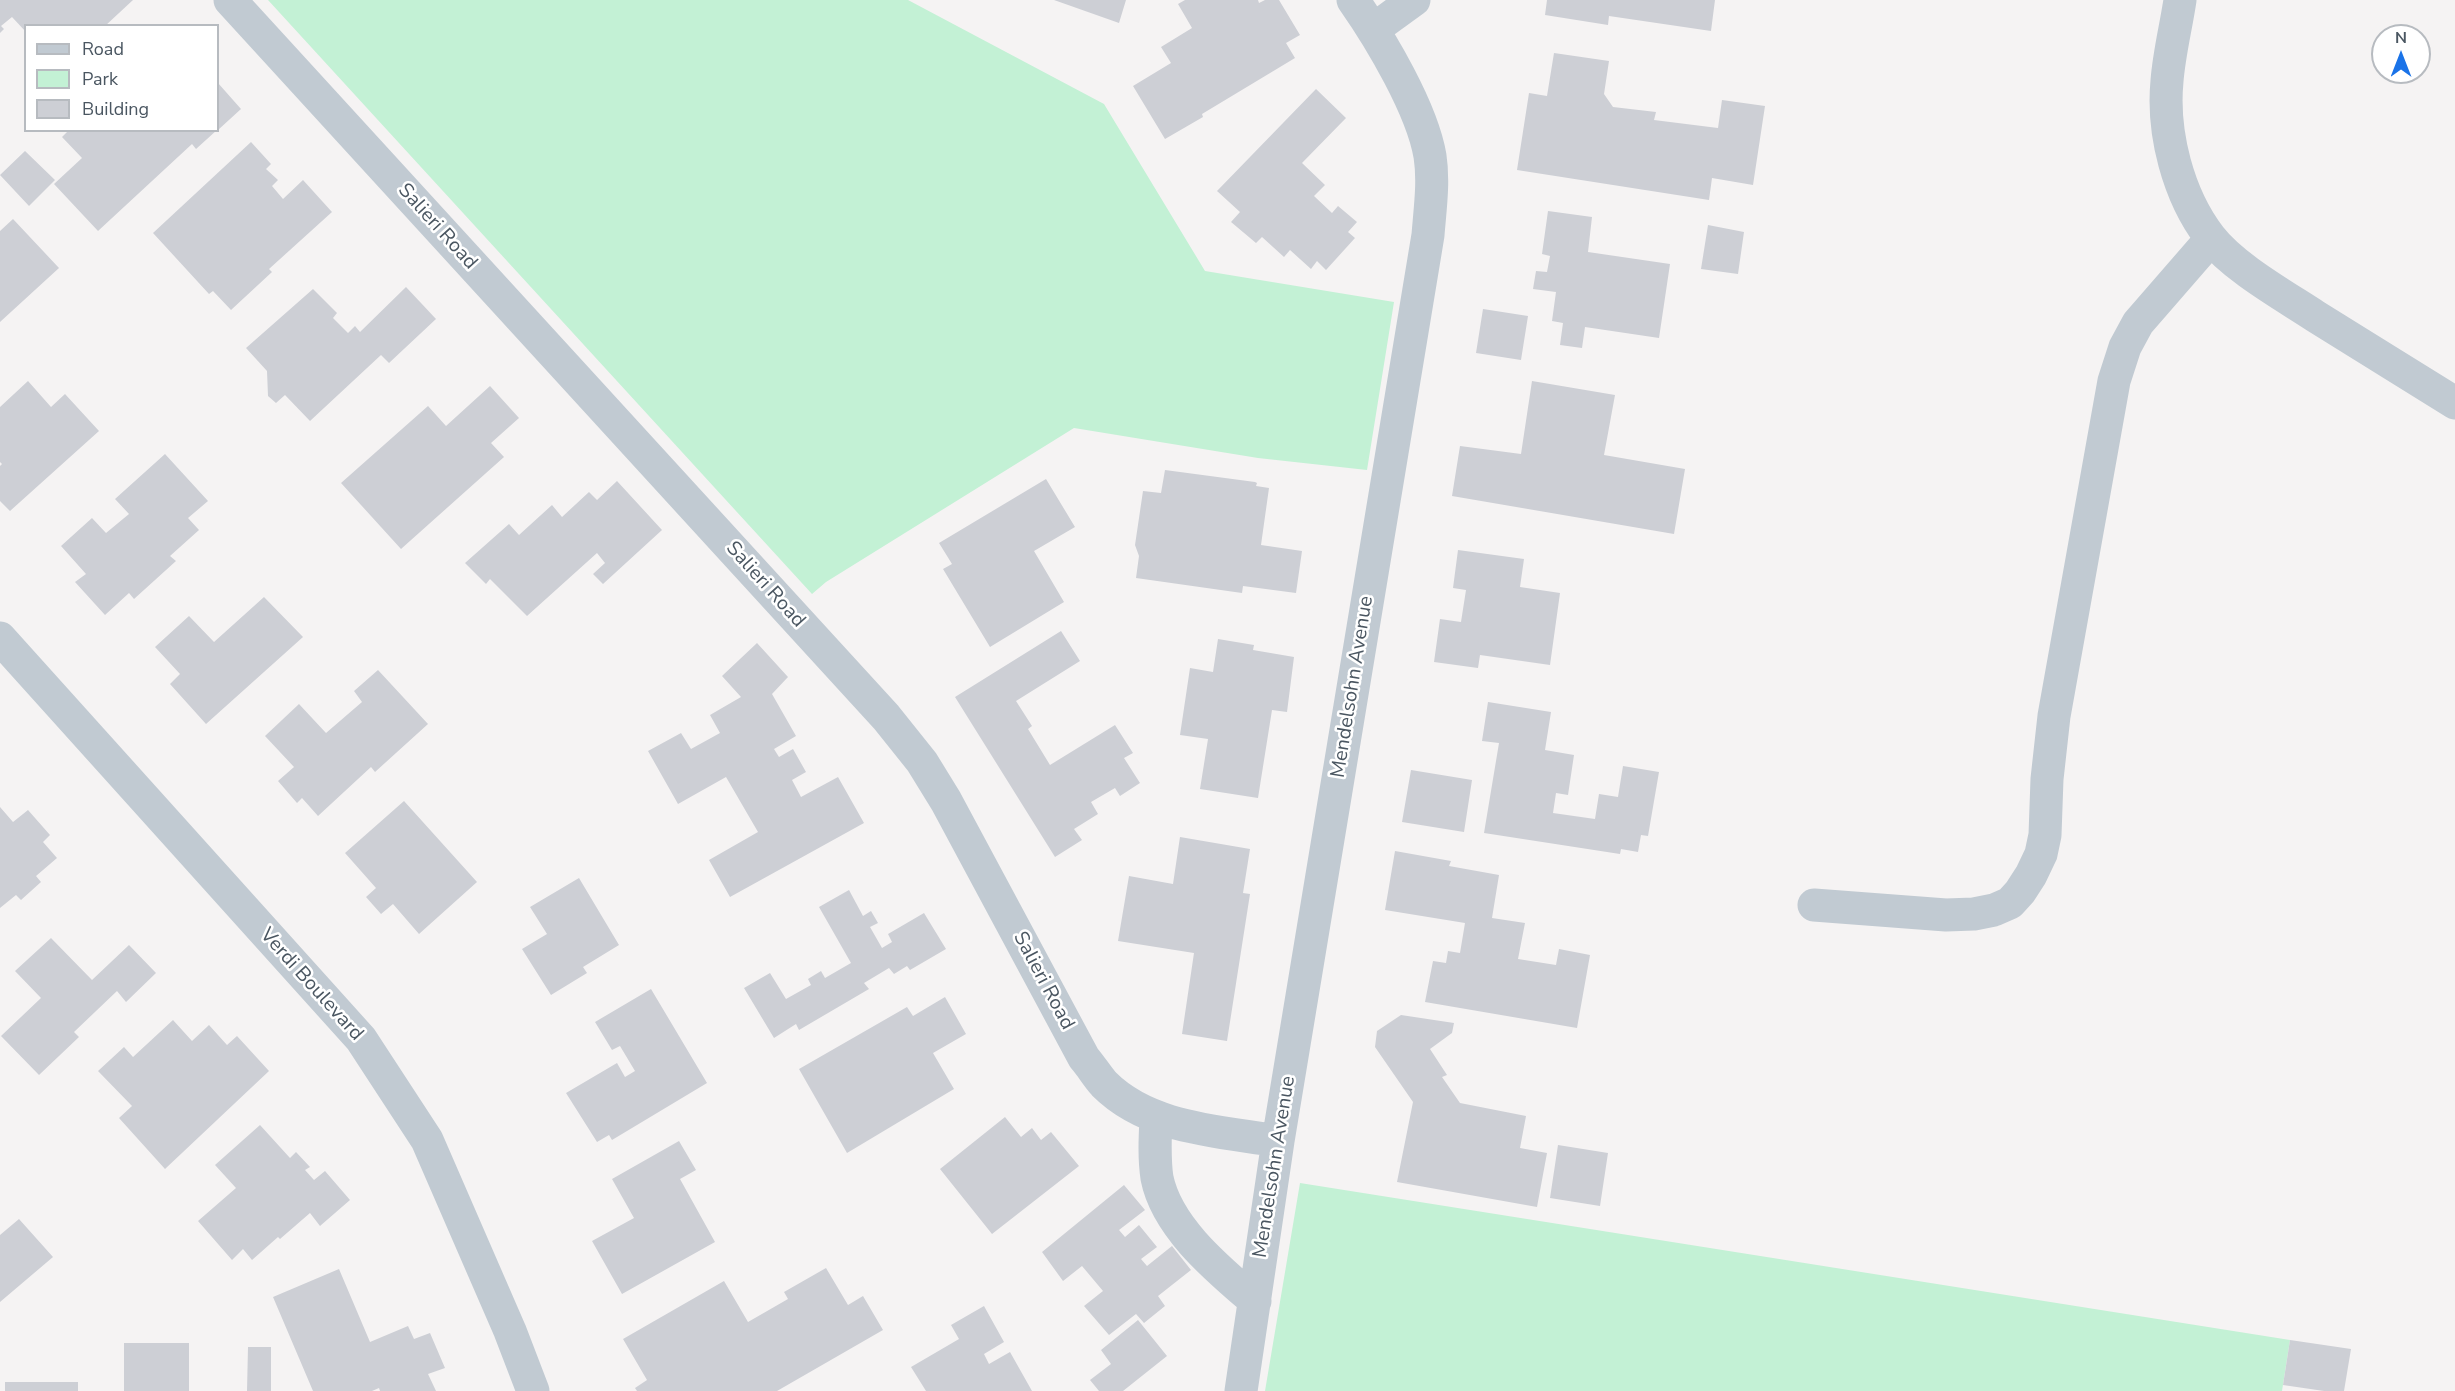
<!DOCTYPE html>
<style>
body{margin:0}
#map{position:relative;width:2455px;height:1391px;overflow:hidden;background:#f5f3f3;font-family:"Nunito Sans",sans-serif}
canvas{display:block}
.legend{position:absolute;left:24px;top:24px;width:195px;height:108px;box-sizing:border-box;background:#fff;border:2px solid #b7bbc0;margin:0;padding:8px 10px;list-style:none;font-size:18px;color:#4a5661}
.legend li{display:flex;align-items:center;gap:12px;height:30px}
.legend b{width:30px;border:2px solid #b7bbc0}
.north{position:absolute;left:2371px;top:24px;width:60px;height:60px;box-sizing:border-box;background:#fff;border:2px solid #b7bbc0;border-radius:50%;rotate:0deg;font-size:16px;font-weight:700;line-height:24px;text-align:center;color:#4a5661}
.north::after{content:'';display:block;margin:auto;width:21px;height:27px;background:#1a73e8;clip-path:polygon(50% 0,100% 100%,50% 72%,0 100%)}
</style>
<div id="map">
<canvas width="2455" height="1391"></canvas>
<ul class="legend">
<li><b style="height:8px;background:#c1cad2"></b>Road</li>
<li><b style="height:16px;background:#c3f1d5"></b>Park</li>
<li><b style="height:16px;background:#cdcfd5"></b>Building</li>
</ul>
<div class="north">N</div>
</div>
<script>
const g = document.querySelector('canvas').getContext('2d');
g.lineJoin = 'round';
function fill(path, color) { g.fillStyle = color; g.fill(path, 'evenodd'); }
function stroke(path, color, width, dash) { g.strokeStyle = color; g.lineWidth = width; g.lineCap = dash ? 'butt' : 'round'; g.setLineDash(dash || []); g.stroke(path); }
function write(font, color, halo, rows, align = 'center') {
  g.font = font + ' "Nunito Sans",sans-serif'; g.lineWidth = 5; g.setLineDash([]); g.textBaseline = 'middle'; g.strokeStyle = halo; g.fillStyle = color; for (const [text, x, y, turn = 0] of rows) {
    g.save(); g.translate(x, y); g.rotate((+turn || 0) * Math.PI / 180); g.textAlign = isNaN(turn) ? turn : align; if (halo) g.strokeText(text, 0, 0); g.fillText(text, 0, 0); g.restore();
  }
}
fill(new Path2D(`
 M268,0H908L1104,104L1205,271L1394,302L1367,470L1258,458L1074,428L826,582L812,594Z
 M1300,1183L2290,1340L2282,1391H1265Z`), '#c3f1d5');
fill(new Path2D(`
 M0,0H133L105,26H26V32L12,17L1,26L4,29L0,33Z
 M1054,0H1126L1119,23Z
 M1185,0H1258L1259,3L1265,0H1279L1300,35L1286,43L1295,58L1202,114L1203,117L1165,139L1133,86L1171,63L1161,47L1192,28L1178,4Z
 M1547,0H1715L1711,31L1609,16L1608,25L1545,15Z
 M1554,53L1609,61L1604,94L1613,107L1656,112L1654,120L1718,128L1722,100L1765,106L1753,185L1712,178L1709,200L1517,170L1529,93L1547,96Z
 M218,83L241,109L218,130Z
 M1316,89L1346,118L1302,163L1325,185L1314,196L1332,213L1338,206L1357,222L1348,232L1355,238L1326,270L1317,261L1311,269L1290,250L1284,257L1262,237L1256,243L1231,222L1240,212L1217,191Z
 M69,130H217L196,149L192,144L98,231L54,184L82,158L62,137Z
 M251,142L271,164L266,169L278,180L272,186L283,199L303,180L332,212L269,269L272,272L231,310L213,291L209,294L153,233Z
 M25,151L55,180L29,206L0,175Z
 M1548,211L1592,217L1588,252L1670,264L1659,338L1585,327L1582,348L1560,345L1563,323L1552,321L1556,292L1533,289L1536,271L1547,272L1550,256L1542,254Z
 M13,219L59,268L0,322V231Z
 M1708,225L1744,232L1738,274L1701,269Z
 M406,287L436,319L389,363L381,355L310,421L285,395L276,403L268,396L267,371L246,348L313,289L337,313L333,318L348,333L355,326L360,332Z
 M1483,309L1528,316L1521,360L1476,353Z
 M28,381L51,407L65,394L99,431L10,511L0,501V466L2,464L0,462V407Z
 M1532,381L1615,395L1604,455L1685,469L1674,534L1452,496L1460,446L1521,454Z
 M490,386L519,418L491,443L504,457L401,549L341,483L428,406L446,426Z
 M165,454L208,501L188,518L199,530L170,556L176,561L134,599L129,593L105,615L75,582L86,574L61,546L92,518L106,533L129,514L115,499Z
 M1165,470L1255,482L1257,483L1256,486L1269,488L1261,545L1302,551L1296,593L1243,586L1242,593L1136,578L1139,556L1135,545L1143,491L1161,493Z
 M1046,479L1075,527L1034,551L1064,602L990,647L943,569L952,564L939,543Z
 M617,481L662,530L603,584L593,574L605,563L597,553L527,616L490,579L486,584L465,563L509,524L519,535L552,505L562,517L589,492L597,500Z
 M1458,550L1524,559L1520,587L1560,593L1550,665L1480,655L1478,668L1434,662L1440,619L1461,622L1466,590L1453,588Z
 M264,597L303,637L206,724L170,684L180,674L155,647L189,616L214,642Z
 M1061,631L1080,661L1016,701L1032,726L1028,729L1050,765L1115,725L1133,753L1124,758L1140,783L1120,796L1115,788L1091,802L1098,814L1074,829L1082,840L1055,857L955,697Z
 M1218,639L1254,645L1253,650L1294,657L1287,712L1272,710L1258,798L1200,789L1208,739L1180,735L1190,668L1213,672Z
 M757,643L788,677L772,694L796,736L774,749L779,757L793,749L806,772L792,780L801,797L838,777L864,823L730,897L709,860L758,832L726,777L678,804L648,751L681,733L691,749L720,733L710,715L741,697L722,676Z
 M378,670L428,724L375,772L371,767L318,816L302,798L297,803L278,781L294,767L265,736L299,704L326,733L362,702L354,691Z
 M1488,702L1551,712L1545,750L1574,755L1568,795L1556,793L1553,813L1595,819L1599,794L1618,797L1623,766L1659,772L1648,836L1641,835L1638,852L1621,849L1620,854L1484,833L1499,743L1482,741Z
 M1411,770L1472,780L1464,832L1402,822Z
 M404,801L477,882L419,934L393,904L381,914L366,897L376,888L345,853Z
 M0,807L13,822L28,810L50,835L43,842L57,858L36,876L41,882L21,900L16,895L0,908Z
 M1180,837L1250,849L1243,893L1250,894L1227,1041L1182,1034L1194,953L1118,941L1129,876L1173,884Z
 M1395,851L1451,861L1449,866L1499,875L1492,918L1525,923L1518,959L1556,965L1559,949L1590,955L1577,1028L1425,1002L1433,961L1446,963L1448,951L1460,953L1465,923L1385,910Z
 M579,878L619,945L583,967L587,973L551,995L522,949L547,934L530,907Z
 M849,890L863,916L871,911L878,923L870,927L882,948L892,942L888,934L924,913L946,949L910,970L907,966L894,974L889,968L864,983L869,989L799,1030L796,1024L774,1038L744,988L770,973L786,999L811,985L808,979L821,971L825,978L851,963L819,907Z
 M51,938L92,980L129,945L156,973L126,1002L117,991L74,1032L79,1037L39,1075L1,1036L41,998L15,971Z
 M651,989L707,1083L612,1140L609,1135L597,1142L566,1093L617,1063L625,1077L635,1071L620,1046L612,1050L595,1022Z
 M945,997L966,1034L933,1053L954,1089L847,1153L799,1069L907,1007L913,1016Z
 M1401,1015L1454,1023L1452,1033L1430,1049L1447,1075L1442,1077L1460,1103L1526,1116L1520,1148L1547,1153L1537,1207L1397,1182L1413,1102L1375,1047L1377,1031Z
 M173,1020L192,1041L209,1025L227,1045L237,1036L269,1071L165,1169L119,1118L132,1106L98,1071L124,1047L133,1057Z
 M1005,1117L1021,1137L1032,1128L1041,1140L1051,1132L1079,1166L992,1234L940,1169Z
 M260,1125L290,1158L296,1152L310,1167L305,1170L314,1180L325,1171L350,1200L320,1226L310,1213L280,1239L278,1237L252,1260L243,1249L232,1260L198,1221L236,1188L215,1165Z
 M679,1141L696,1170L680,1179L715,1242L622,1294L592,1241L634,1218L612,1179Z
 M1558,1145L1608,1153L1600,1206L1550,1198Z
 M1124,1185L1145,1210L1119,1230L1125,1237L1139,1225L1157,1247L1141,1259L1147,1266L1172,1246L1191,1270L1158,1296L1165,1306L1144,1323L1136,1314L1109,1335L1084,1306L1103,1291L1082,1266L1063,1281L1042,1252Z
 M19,1219L53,1257L0,1302V1235Z
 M826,1268L848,1305L863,1296L883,1330L777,1391H637L635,1388L647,1380L623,1339L724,1281L748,1322L788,1299L784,1292Z
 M339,1269L370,1342L408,1326L414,1339L430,1333L445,1368L428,1374L436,1391H380L379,1388L372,1391H313L273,1297Z
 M984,1306L1004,1342L984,1354L989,1364L1010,1352L1032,1391H926L911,1367L959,1339L951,1325Z
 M1138,1320L1167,1356L1123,1391H1099L1090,1380L1111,1364L1101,1350Z
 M2290,1340L2351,1349L2344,1391H2324L2283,1385Z
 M124,1343H189V1391H124Z
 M248,1347H271V1391H247Z
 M5,1382H78V1391H5Z`), '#cdcfd5');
stroke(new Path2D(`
 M230,0L886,717L922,762L946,801L1084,1058C1091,1066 1097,1076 1104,1084C1149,1129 1219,1131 1278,1141
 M2180,0C2176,27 2169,54 2167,81C2162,133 2178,195 2210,237C2233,267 2283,295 2315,316C2362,345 2408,374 2455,403
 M1374,29L1414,0
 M0,638L361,1039L427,1140L510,1331L533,1391
 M1814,905L1946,915L1974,914L1994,910L2010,903L2020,892L2031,875L2041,854L2045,835L2047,779L2054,716L2114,381L2125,347L2138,323L2211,239
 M1156,1118C1155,1138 1154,1158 1157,1178C1167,1228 1219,1270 1255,1301
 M1241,1391L1278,1141L1428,235C1430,209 1434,182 1430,156C1422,109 1381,40 1353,0`), '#c1cad2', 33);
write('20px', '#4a5661', '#fff', [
 ["Salieri Road",437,227,48],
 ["Salieri Road",765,585,48],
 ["Mendelsohn Avenue",1353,687,-81],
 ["Salieri Road",1043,981,62],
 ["Verdi Boulevard",311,985,48],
 ["Mendelsohn Avenue",1275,1167,-81]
]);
</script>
